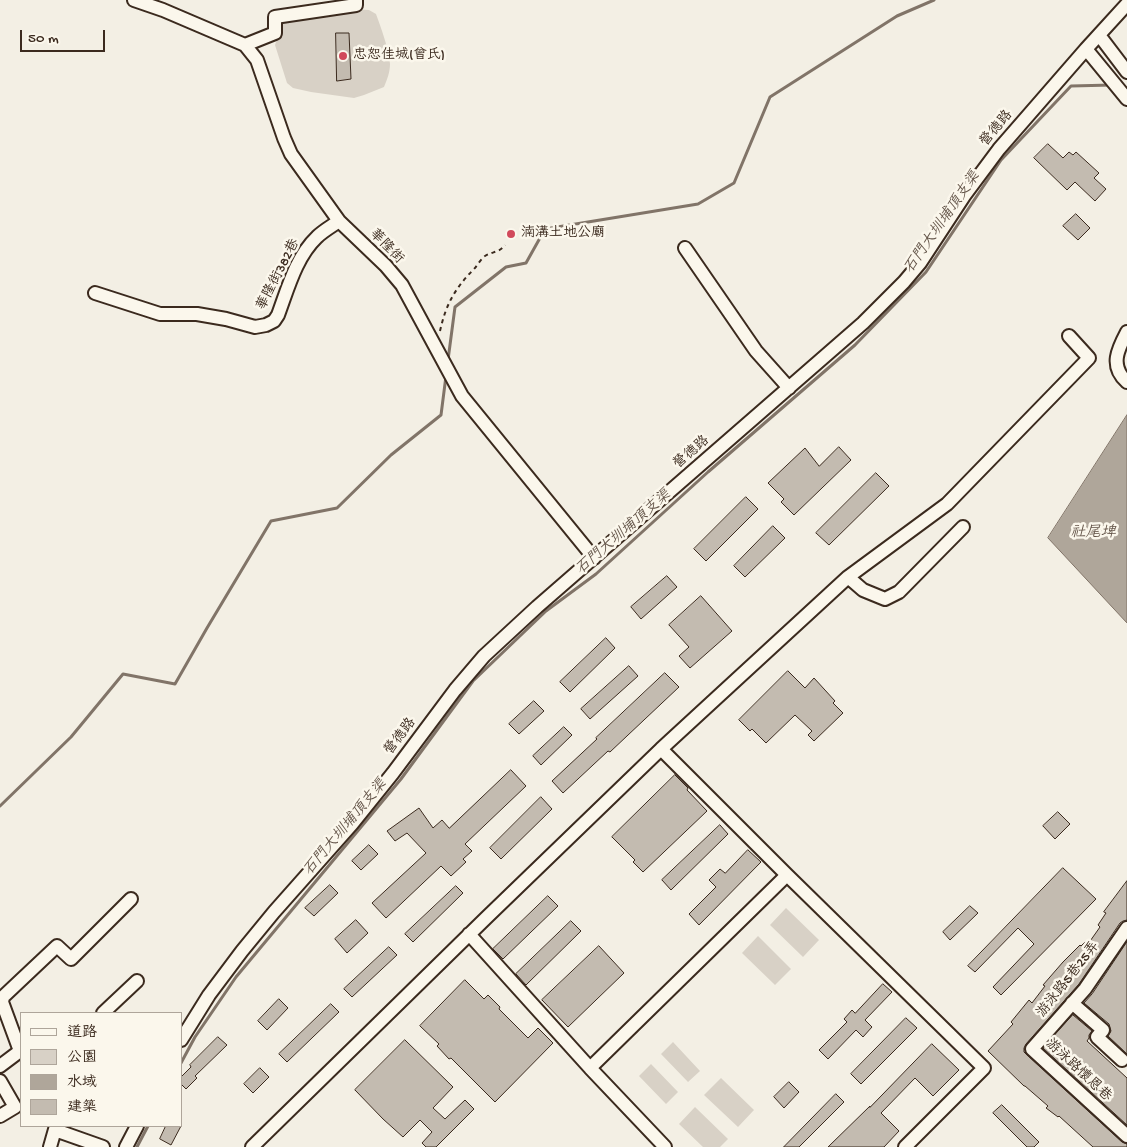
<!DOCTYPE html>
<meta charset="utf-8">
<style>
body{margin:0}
#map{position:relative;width:1127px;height:1147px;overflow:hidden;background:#f3efe4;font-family:"Gochi Hand","LXGW WenKai TC",sans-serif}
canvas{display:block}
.legend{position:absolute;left:20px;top:1012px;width:162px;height:115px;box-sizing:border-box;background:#fbf7ec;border:1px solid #aea59a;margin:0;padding:6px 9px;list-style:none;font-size:15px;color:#3b2a1e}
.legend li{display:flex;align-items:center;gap:10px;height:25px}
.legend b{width:25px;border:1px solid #aea59a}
.scale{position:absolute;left:20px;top:30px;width:85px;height:22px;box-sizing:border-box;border:2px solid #3b2a1e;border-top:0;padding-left:6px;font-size:15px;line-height:18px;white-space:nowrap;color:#3b2a1e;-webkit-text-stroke:4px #fbf7ec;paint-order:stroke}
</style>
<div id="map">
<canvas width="1127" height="1147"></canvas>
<ul class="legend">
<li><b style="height:6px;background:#fbf7ec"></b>道路</li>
<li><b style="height:14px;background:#d8d1c6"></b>公園</li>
<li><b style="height:14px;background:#afa69a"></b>水域</li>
<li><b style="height:14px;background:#c3bbb0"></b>建築</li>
</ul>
<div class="scale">50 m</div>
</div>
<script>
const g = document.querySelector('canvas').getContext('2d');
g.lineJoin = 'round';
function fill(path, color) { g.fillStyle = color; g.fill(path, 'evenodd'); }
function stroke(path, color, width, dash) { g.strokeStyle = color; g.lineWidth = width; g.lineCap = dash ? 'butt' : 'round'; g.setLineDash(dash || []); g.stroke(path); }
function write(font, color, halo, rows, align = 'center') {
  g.font = font + ' "Gochi Hand","LXGW WenKai TC",sans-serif'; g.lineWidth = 5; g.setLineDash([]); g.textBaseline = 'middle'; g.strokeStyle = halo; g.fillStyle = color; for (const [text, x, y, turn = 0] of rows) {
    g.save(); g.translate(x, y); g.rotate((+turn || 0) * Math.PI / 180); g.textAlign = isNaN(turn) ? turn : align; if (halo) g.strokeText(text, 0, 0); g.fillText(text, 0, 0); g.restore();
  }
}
fill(new Path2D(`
 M347,9L369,10L376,14C381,28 389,49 390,64C390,72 387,80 384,87L364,95L354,98L311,92L293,88L287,83L275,45L284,20Z
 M786,908L819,940L803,957L770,925Z
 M758,936L791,969L775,985L742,953Z
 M673,1042L700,1071L688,1082L661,1054Z
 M651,1064L678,1092L666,1104L639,1076Z
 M721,1078L754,1110L738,1127L704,1095Z
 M695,1107L728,1139L720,1147H703L679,1124Z`), '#d8d1c6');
const water = new Path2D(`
 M1127,415V623L1048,538Z`);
fill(water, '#afa69a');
stroke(water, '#817468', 1);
stroke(new Path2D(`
 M448,360L455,307L506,267L526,263L545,229L698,204L734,183L770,97L897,16L934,0
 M0,806L71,737L123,674L175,684L207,628L271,521L337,508L391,455L441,415L446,376
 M181,1063L195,1037L236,977L401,779L473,681L546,611L596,574L708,472L855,345L926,272L1001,160L1071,86L1112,85
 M137,1147L148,1126`), '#817468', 3);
const building = new Path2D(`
 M336,33H349L351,79L337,81Z
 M1048,144L1063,158L1069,152L1073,155L1076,152L1099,173L1094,178L1106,189L1095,201L1075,182L1067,190L1034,158Z
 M1076,214L1090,228L1078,240L1063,226Z
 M839,447L851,460L794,515L781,502L784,499L768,483L805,448L819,466Z
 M876,473L889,486L829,545L816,533Z
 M746,497L758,509L706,561L694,549Z
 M773,526L785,538L745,577L734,566Z
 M667,576L677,587L641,619L631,607Z
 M701,596L732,631L690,668L679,656L689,647L669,625Z
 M606,638L615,648L570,692L560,682Z
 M629,666L638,676L590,719L581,709Z
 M788,671L805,688L814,678L835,701L833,703L843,713L814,741L808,735L812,731L795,715L766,743L752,729L750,731L739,720Z
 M665,673L679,687L610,752L608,751L563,793L552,781L597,739L596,738Z
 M534,701L544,711L519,734L509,724Z
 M564,727L572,735L541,765L533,756Z
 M511,770L526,786L465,844L472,851L463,859L466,862L451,876L441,866L386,918L372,903L426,853L407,833L395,841L387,831L419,808L433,828L442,820L449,828Z
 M675,775L688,788L687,790L707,811L643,872L633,862L635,860L612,837Z
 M541,797L552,809L501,859L490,848Z
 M1058,812L1070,824L1055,839L1043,826Z
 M720,825L728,834L671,890L662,880Z
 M369,845L378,854L361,870L352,861Z
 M748,850L761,862L699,925L689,914L716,887L709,880L720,869L725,873Z
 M1063,868L1096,899L1001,995L993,987L1034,944L1018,928L975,972L968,966Z
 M1127,881V920L1123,921L1120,923L1079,984L1026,1044L1024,1048V1052L1027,1055L1122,1142L1127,1144V1147H1093L1059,1116L1058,1117L1046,1108L1048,1106L1025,1086H1024L988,1051L1013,1024L1011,1022L1029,1000L1032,1003L1045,986L1043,985L1063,962L1080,945L1081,946L1085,942L1088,944L1100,927L1098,925L1106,913L1104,912Z
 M330,885L338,893L314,916L305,908Z
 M456,886L463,893L413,942L405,934Z
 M548,896L558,906L503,959L493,949Z
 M970,906L978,913L950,940L943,932Z
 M356,920L368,933L347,953L335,939Z
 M571,921L581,931L526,985L516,974Z
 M1127,942V1054L1108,1036L1111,1031L1109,1024L1084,1003L1092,994Z
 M599,946L624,973L568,1027L542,1000Z
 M389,947L397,955L352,997L344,989Z
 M465,980L484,999L488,995L500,1007L499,1009L528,1038L538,1028L553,1043L495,1102L451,1058L449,1059L437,1046L439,1044L420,1026Z
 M883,984L892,992L865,1020L872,1027L863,1037L856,1030L828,1059L819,1050L847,1022L844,1019L852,1010L855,1013Z
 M279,999L288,1008L267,1030L258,1021Z
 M331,1004L339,1012L287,1062L279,1054Z
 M1073,1015L1092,1031L1089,1035V1038L1087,1041L1127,1078V1125L1043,1048Z
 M906,1018L917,1028L861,1084L851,1074Z
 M218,1037L227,1045L195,1076L197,1078L186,1089L181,1084V1077L191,1067L190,1065Z
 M405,1040L453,1087L433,1108L445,1119L465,1100L474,1109L436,1147H426L422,1143L432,1132L420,1120L403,1137L383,1119L355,1090Z
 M932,1044L959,1070L933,1096L915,1078L881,1113L899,1131L884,1147H828L870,1106V1107Z
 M260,1068L269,1077L253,1093L244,1084Z
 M789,1082L799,1092L784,1108L774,1097Z
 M836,1094L844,1102L799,1147H784Z
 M1002,1105L1039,1142L1034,1147H1027L993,1113Z
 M166,1126H181L171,1145L160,1139Z`);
fill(building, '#c3bbb0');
stroke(building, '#3b2a1e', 1);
const minor = new Path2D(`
 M134,0L163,10L245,45L257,60L284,138L291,154L339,221L386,266L402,285L462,396L594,558
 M1099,35L1127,72
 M245,45L275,33V17L356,5V0
 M1086,49L1127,99
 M685,248L756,351L789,388
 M95,293L160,314H197L226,319L255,327L266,325L274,321L278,315C288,288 296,257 317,237C323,231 332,226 339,221
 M1127,332C1118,349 1109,366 1127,382
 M848,577L863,590L885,599L899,592L963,527
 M661,749L787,875L984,1068L905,1147
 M1127,928L1085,989L1032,1049L1127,1136
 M469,934L590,1068L665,1147
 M1072,1003L1103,1030L1097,1037L1122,1060
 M103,1013L137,981
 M181,1040L209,995L242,951L274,912L352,824L393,773L455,690L484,656L537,607L863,323L904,282L920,263L964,196L999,149L1086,49L1127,4
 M0,1066L20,1051L2,1002L3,997L57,946L71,959L131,899
 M590,1068L787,875
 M0,1081L15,1107L0,1116
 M55,1130L103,1147
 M50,1147L56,1126
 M126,1147L137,1126
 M252,1147L486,918L661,749L848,577L947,504L1089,358L1069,336`);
stroke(minor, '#3b2a1e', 16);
stroke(new Path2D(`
 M440,331C446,304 455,288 475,268C478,264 481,259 485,256C493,251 499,253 505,245`), '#3b2a1e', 2, [4, 4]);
stroke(minor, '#fbf7ec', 12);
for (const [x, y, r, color] of [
 [343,56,5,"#d1495b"],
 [511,234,5,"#d1495b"]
]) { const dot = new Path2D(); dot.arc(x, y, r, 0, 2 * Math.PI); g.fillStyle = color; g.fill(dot); stroke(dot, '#fbf7ec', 2); }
write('14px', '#3b2a1e', '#fbf7ec', [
 ["忠恕佳城(曾氏)",353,56],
 ["湳溝土地公廟",521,234]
], 'left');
write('14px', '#3b2a1e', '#fbf7ec', [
 ["營德路",997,129,-50],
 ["華隆街",386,247,46],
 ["華隆街382巷",279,275,-63],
 ["營德路",692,453,-41],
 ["營德路",401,737,-53],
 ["游泳路5巷25弄",1069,980,-52],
 ["游泳路懷恩巷",1078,1071,43]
]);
write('italic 15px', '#645549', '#fbf7ec', [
 ["石門大圳埔頂支渠",943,223,-55],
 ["石門大圳埔頂支渠",624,533,-41],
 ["社尾埤",1093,534],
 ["石門大圳埔頂支渠",346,828,-50]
]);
</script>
